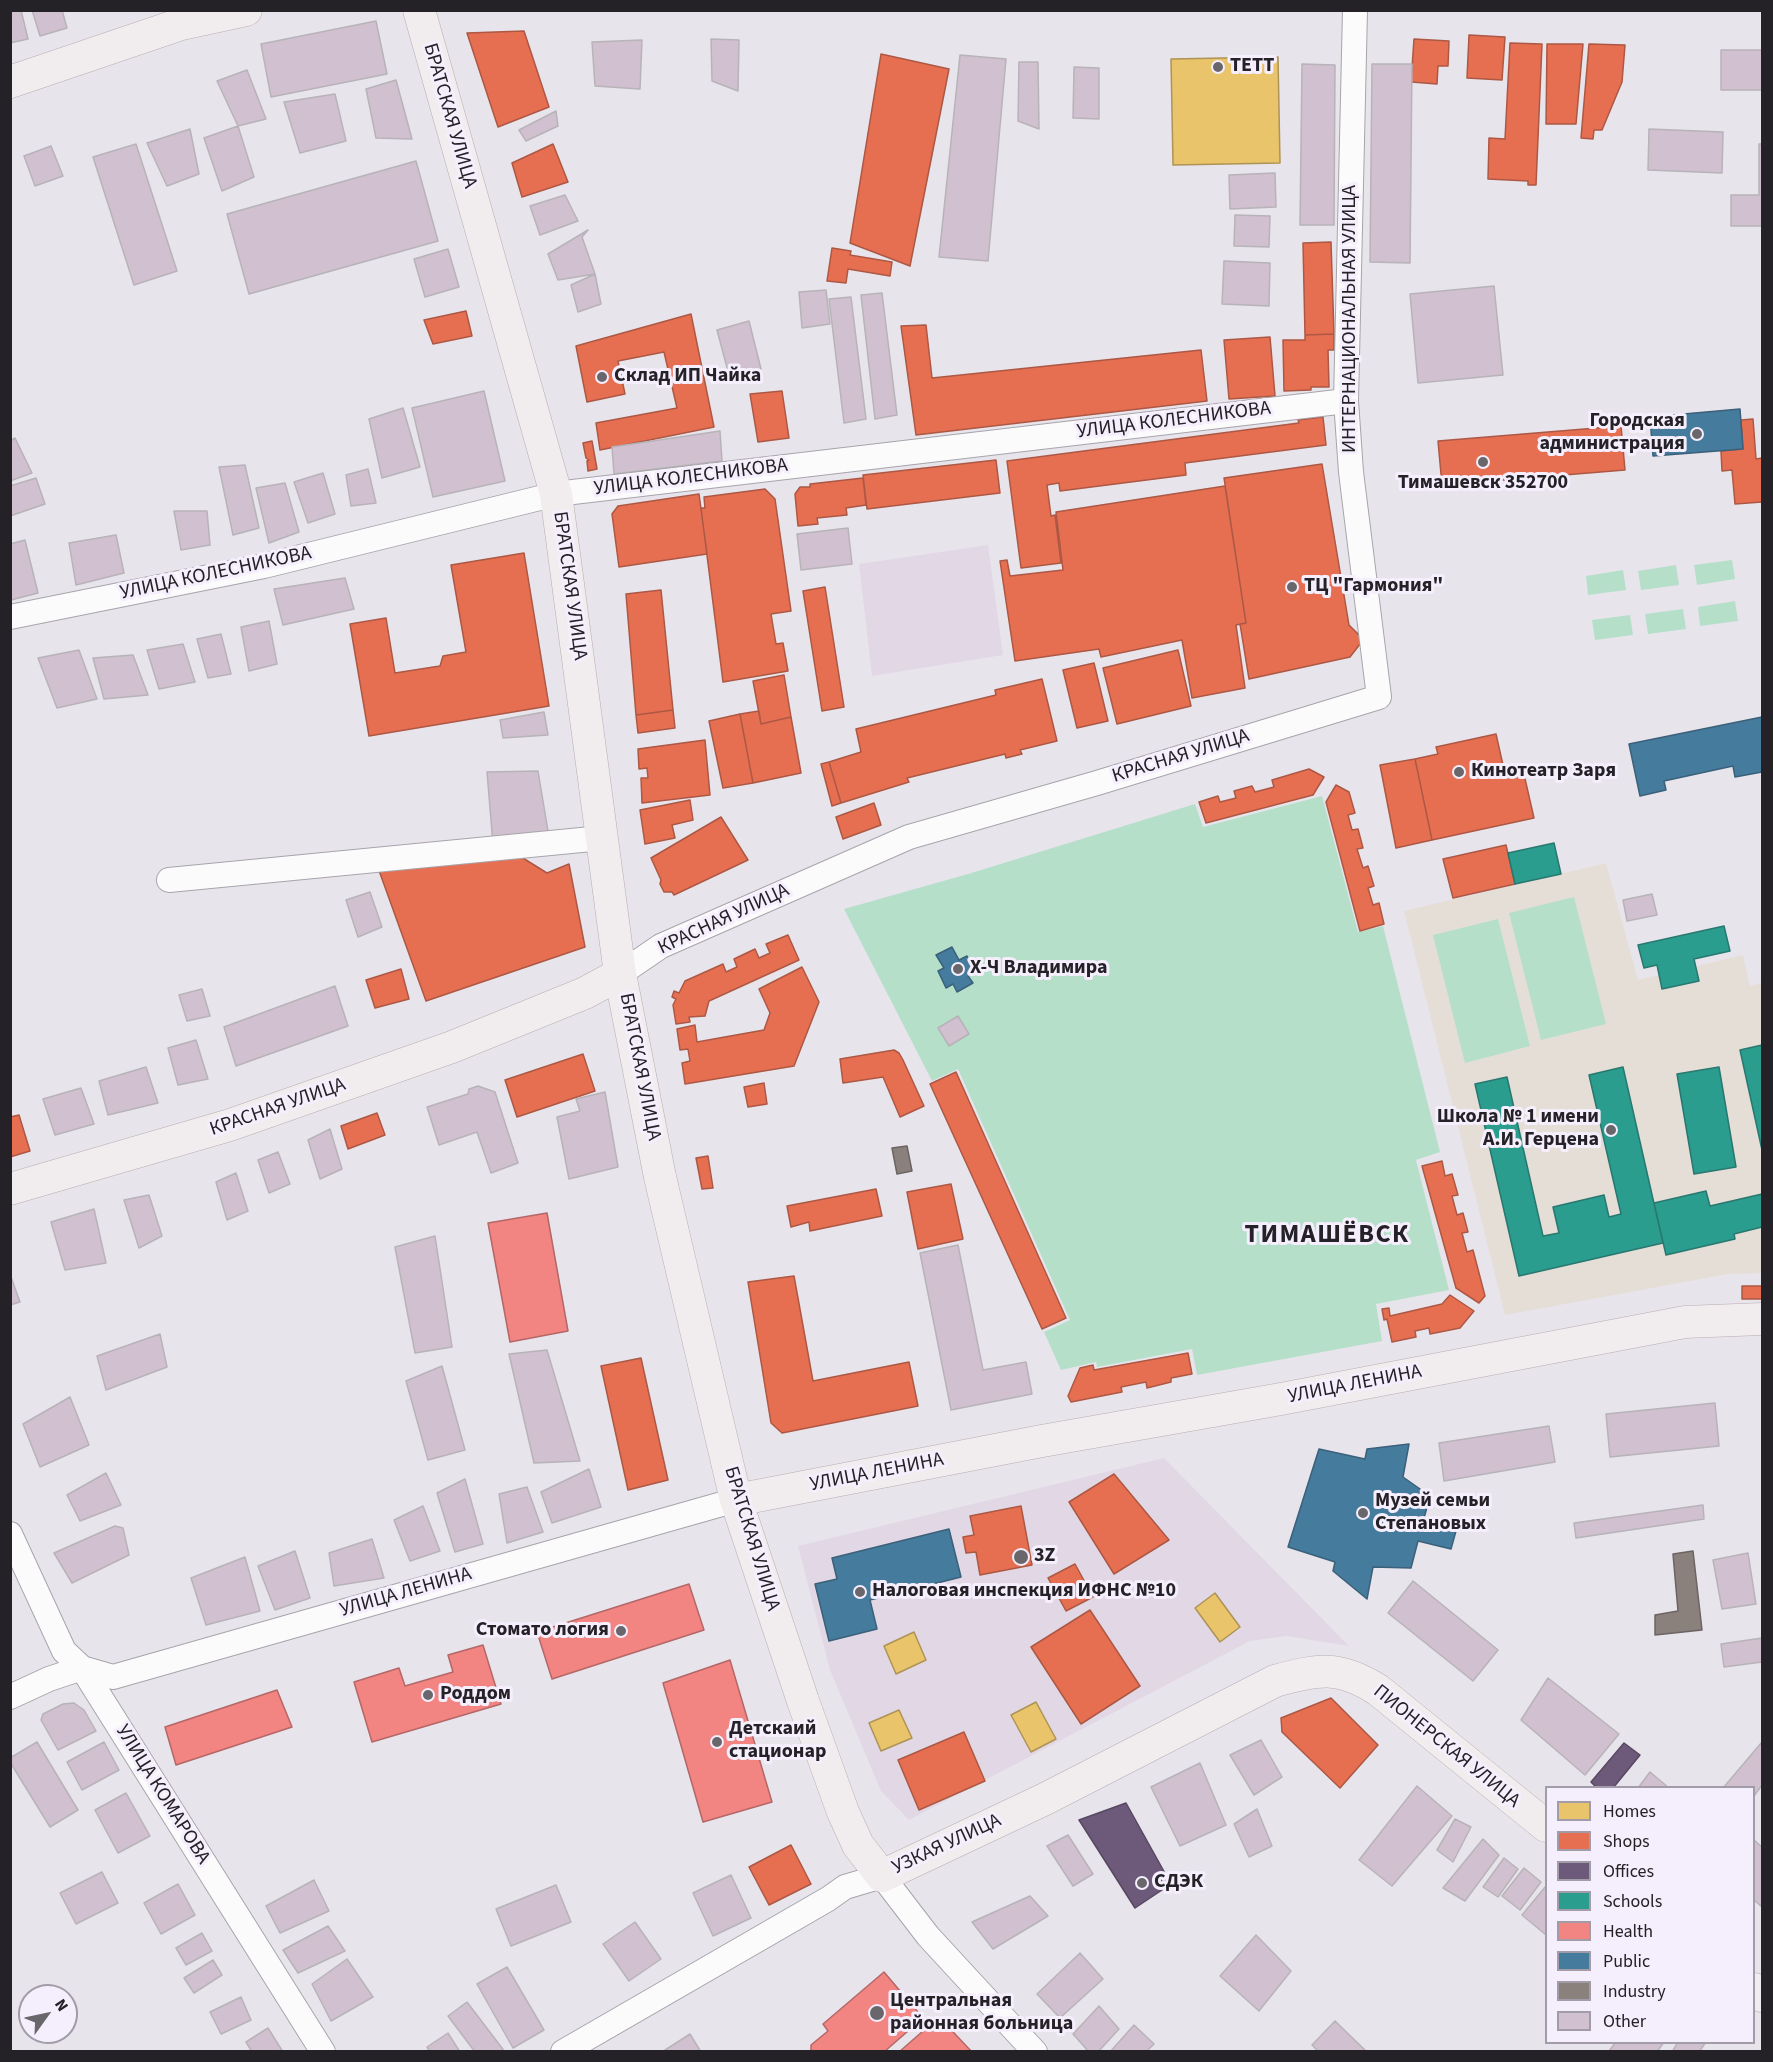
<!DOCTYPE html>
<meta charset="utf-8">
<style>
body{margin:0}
#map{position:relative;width:1773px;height:2062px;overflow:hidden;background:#e8e4ec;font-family:"Source Sans 3",sans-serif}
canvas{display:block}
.frame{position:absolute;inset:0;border:12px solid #242227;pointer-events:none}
.legend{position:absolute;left:1545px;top:1786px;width:210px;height:258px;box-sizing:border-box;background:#f5eefd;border:2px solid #a19ca7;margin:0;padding:8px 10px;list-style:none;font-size:18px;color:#242227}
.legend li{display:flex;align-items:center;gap:12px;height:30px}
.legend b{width:30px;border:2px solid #a19ca7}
.north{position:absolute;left:18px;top:1984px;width:60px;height:60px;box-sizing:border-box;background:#f5eefd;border:2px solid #a19ca7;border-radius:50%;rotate:57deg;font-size:16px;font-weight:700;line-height:24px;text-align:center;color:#242227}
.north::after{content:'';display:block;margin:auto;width:21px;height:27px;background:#69666c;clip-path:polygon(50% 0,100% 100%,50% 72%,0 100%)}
</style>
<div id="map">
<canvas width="1773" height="2062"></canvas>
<div class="frame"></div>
<ul class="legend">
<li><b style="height:16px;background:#e9c46a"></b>Homes</li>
<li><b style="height:16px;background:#e76f51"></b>Shops</li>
<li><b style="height:16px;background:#6d597a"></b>Offices</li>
<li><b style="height:16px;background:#2a9d8f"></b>Schools</li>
<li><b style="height:16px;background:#f28482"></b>Health</li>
<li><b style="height:16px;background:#457b9d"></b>Public</li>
<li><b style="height:16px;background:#8a817c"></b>Industry</li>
<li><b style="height:16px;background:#d1c0cf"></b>Other</li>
</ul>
<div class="north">N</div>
</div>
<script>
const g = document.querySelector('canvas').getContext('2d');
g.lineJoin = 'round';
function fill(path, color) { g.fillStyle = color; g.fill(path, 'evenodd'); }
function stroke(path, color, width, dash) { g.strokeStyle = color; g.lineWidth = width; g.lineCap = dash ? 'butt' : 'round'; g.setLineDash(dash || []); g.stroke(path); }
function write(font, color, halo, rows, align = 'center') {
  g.font = font + ' "Source Sans 3",sans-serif'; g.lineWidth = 6; g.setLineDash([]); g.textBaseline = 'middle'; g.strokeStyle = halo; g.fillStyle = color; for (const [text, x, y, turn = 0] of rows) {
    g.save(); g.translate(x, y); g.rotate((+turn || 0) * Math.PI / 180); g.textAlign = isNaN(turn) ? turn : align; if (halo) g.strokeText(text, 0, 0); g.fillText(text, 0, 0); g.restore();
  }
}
fill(new Path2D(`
 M988,545L1003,655L872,676L859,564Z
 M1164,1458L1349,1646L1286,1636L1250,1641L909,1820L881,1791L830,1670L798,1546Z`), '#e2d8e5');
fill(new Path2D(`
 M1606,863L1638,980L1743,955L1750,986L1762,983V1273L1728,1274L1505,1315L1404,911Z`), '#e5ded7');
fill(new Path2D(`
 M1732,560L1735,579L1697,585L1694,565Z
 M1676,565L1679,585L1641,590L1638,571Z
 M1623,570L1626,590L1588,595L1586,576Z
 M1735,601L1738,621L1700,626L1698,607Z
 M1683,609L1686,629L1648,634L1645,614Z
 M1630,615L1633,635L1595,640L1592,620Z
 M1322,796L1358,932L1383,926L1440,1152L1416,1160L1449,1290L1376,1304L1382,1341L1197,1375L1192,1349L1097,1367L1096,1362L1061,1370L1044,1332L1070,1320L958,1069L932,1081L844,909L968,874L1195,804L1203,827Z
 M1574,897L1606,1024L1541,1040L1509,913Z
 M1498,919L1530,1046L1465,1063L1433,935Z`), '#b6dfca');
const homes = new Path2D(`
 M1278,57L1280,163L1173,165L1171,59Z
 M1215,1593L1240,1627L1220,1642L1195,1608Z
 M914,1632L926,1660L896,1674L884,1646Z
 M1036,1702L1056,1739L1031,1752L1011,1715Z
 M899,1710L912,1738L881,1751L869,1723Z`);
fill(homes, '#e9c46a');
stroke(homes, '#ae9356', 1.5);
const shops = new Path2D(`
 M524,31L549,107L498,127L467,33Z
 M1469,35L1505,37L1502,80L1467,78Z
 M1414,39L1449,41L1448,66H1438L1437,84L1411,82Z
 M1510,43L1542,44L1536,185H1528V181L1488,179L1489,138L1505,139Z
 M1547,44H1583L1576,124H1546Z
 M1589,44L1625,45L1622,82L1602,130H1594L1593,139L1581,138Z
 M881,54L949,69L910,266L850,243Z
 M553,144L568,182L522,197L512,163Z
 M1331,242L1334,334L1305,335L1303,243Z
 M832,248L851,251L850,255L892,262L890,276L848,269L846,283L827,281Z
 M466,311L472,336L433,344L424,320Z
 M691,314L714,427L600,450L596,423L677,408L664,352L618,361L625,394L587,402L576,346Z
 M926,325L932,378L1201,350L1207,401L916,435L901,326Z
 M1334,334V350H1328L1329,387H1311V390L1284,391L1283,340H1305V335Z
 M1270,337L1275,396L1229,399L1224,340Z
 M782,391L789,438L758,442L750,394Z
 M1323,417L1326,445L1185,463L1186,475L1060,491L1059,483L1047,485L1051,516L1055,515L1061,563L1021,568L1007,461L1299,423L1298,420Z
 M1753,419L1756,459L1762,458V502L1735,504L1732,470L1722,471L1721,451L1743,449L1741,420Z
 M1621,426L1625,470L1442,485L1438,441Z
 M592,441L597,469L588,471L587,461L589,460L586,458L583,443Z
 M996,460L1000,493L867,509L863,475Z
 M1322,464L1349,625L1360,636V644L1350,657L1249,679L1240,624L1246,623L1224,478Z
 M863,478L866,505L846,508L847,515L817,518L818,524L798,526L795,494L800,487H810V484Z
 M1225,486L1246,623L1236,625L1245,688L1192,698L1182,640L1101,657L1099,649L1015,661L1000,561L1007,560L1010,576L1063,570L1056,512Z
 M765,489L775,499L791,611L771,614L776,644L783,643L788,671L723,682L701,508H705L704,497Z
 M699,494L707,554L619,567L612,514L618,506Z
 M524,553L549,706L369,736L350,624L386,618L395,673L440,666L443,656L466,652L451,565Z
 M825,587L844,707L822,711L803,591Z
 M661,590L673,710L636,715L626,594Z
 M1178,650L1191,706L1117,724L1103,668Z
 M1094,663L1108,721L1077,728L1063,670Z
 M784,675L791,717L761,724L753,681Z
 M1042,679L1057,741L1020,750L1022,754L1006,758L1005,754L907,778L909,782L841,803L829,762L861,752L856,729L996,695L995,690Z
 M673,710L675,728L638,733L636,715Z
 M759,711L761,724L791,717L801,773L753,783L740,714Z
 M740,714L753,783L723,788L709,721Z
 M1496,734L1505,774L1523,770L1534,818L1432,840L1415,759L1438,754L1436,747Z
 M705,740L710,795L642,803L641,778H648L647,768L639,769L638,749Z
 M1415,759L1432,840L1396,848L1380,765Z
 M829,762L841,803L832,806L821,764Z
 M1309,769L1324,777L1313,795L1206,823L1199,802L1218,796L1220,802L1236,798L1234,791L1252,786L1255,792L1274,787L1272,780Z
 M1336,785L1349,792L1355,813L1348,815L1352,830L1358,829L1363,848L1357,849L1363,868L1368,866L1374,886L1368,888L1373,905L1379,903L1384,924L1360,931L1326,802Z
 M690,800L693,820L672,825L675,838L645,844L640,810Z
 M874,803L881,825L843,839L836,817Z
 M721,817L748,860L674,895L672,892H664L660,884L661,880L651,858Z
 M1506,845L1515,884L1453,898L1443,859Z
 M518,855L547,873L569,864L585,947L426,1001L377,865Z
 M788,935L799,960L709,1001L705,1016L689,1017L690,1022L676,1024L673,1005L676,999L672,997L674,991L679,993L685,981L723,964L726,972L737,967L734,959L755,949L759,958L770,953L766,944Z
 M802,967L819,1002L794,1066L685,1084L682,1063L690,1061L688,1049L680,1050L677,1029L695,1025L697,1042L764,1030L770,1013L759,989Z
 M401,969L409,999L375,1008L366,980Z
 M894,1050L899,1053L903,1060L924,1106L900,1117L883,1077L843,1083L840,1059Z
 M583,1054L595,1091L517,1117L505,1080Z
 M956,1072L1066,1318L1042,1329L930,1084Z
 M764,1083L767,1104L748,1107L744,1087Z
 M377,1113L385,1135L348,1149L341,1126Z
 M19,1115L30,1151L10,1157V1117Z
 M708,1156L713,1188L702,1189L696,1158Z
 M1442,1161L1445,1176L1452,1174L1458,1195L1452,1196L1457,1215L1463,1213L1468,1232L1462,1233L1467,1252L1473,1250L1485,1296L1479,1303L1456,1288L1422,1166Z
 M951,1184L963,1239L918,1249L907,1192Z
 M876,1189L882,1216L810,1231L809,1222L791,1227L787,1206Z
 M794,1276L813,1381L909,1362L918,1406L782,1433L771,1423L748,1282Z
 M1742,1286H1762V1299H1742Z
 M1450,1295L1474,1311L1460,1328L1430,1334L1429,1328L1415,1331L1416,1337L1392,1342L1387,1319L1384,1320L1382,1309L1389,1308L1390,1316L1442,1304Z
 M1188,1353L1192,1374L1171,1378V1382L1147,1388L1146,1382L1121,1387L1122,1392L1071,1402L1068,1396L1080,1368L1093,1365L1094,1370Z
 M641,1358L668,1480L628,1490L601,1366Z
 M1114,1474L1169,1540L1114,1574L1069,1502Z
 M1021,1506L1032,1565L980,1575L976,1552L966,1553L963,1537L974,1535L970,1516Z
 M1075,1564L1093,1597L1066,1611L1048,1578Z
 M1090,1610L1140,1686L1081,1724L1031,1647Z
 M1331,1698L1378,1745L1340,1788L1282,1732L1281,1718Z
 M964,1732L985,1781L919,1810L898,1760Z
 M791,1845L811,1884L769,1905L749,1867Z`);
fill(shops, '#e76f51');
stroke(shops, '#ac5844', 1.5);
const offices = new Path2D(`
 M1624,1743L1640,1755L1613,1788H1597L1591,1782Z
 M1126,1803L1171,1884L1135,1908L1079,1820Z`);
fill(offices, '#6d597a');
stroke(offices, '#574861', 1.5);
const schools = new Path2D(`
 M1554,843L1561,874L1515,884L1508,853Z
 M1724,926L1730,951L1694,959L1699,981L1662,989L1657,965L1644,968L1638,945Z
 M1762,1045V1150L1740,1050Z
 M1623,1067L1663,1243L1519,1276L1475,1084L1507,1077L1543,1236L1559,1233L1553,1207L1604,1195L1609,1217L1621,1214L1589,1075Z
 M1719,1067L1736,1167L1694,1174L1677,1074Z
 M1706,1191L1710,1206L1762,1194V1227L1734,1234L1735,1239L1666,1255L1654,1203Z`);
fill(schools, '#2a9d8f');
stroke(schools, '#287870', 1.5);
const health = new Path2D(`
 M547,1213L568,1331L510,1342L488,1223Z
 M689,1584L704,1630L552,1679L537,1632Z
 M483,1645L501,1704L372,1742L354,1682L399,1668L405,1686L453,1672L448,1655Z
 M730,1660L772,1802L703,1822L663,1683Z
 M277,1690L292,1727L176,1765L165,1727Z
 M884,1972L923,2018L884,2052H811V2045L828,2031L823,2024Z
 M939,2017L972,2052H899Z`);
fill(health, '#f28482');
stroke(health, '#b46767', 1.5);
const public = new Path2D(`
 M1740,409L1743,449L1653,456L1650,417Z
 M1762,717V772L1735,777L1733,766L1664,781L1666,790L1640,796L1629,744Z
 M952,947L959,960L967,956L975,972L968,976L973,983L957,992L953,984L946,988L938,971L944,968L936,955Z
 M1409,1444L1403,1477L1430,1496L1423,1522L1456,1531L1451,1549L1418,1541L1411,1568L1373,1567L1367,1599L1333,1571L1335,1562L1288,1547L1319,1449L1365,1459L1367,1449Z
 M949,1529L961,1577L870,1600L877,1629L829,1641L815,1584L837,1579L832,1558Z`);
fill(public, '#457b9d');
stroke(public, '#3b607a', 1.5);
const industry = new Path2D(`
 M907,1146L912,1171L897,1174L892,1148Z
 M1693,1551L1702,1630L1655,1635V1615L1678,1611L1673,1554Z`);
fill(industry, '#8a817c');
stroke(industry, '#6b6462', 1.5);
const building = new Path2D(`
 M10,10H21L28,39L10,43Z
 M32,10H62L67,28L40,36Z
 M376,21L387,74L271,97L261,44Z
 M711,39L739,40L738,91L712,81Z
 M642,40L640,89L595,86L592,42Z
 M1721,50H1762V90H1721Z
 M960,55L1006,59L988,261L939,257Z
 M1019,62H1038L1039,129L1018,121Z
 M1302,64L1335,65L1334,225H1300Z
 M1372,64H1412L1410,263L1370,262Z
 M1074,67L1099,68V119L1073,118Z
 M247,70L266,119L238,126L217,81Z
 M396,80L412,139L376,138L366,89Z
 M335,94L346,141L300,153L284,102Z
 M556,111L558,126L526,141L519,130Z
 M238,126L254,177L222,191L204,138Z
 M190,129L199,174L167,186L147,143Z
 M1649,129L1723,132L1722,173L1648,170Z
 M136,144L177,271L134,285L93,157Z
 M1759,144H1762V226H1731V195H1759Z
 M51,146L63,176L35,186L24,156Z
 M416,161L438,241L249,294L227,214Z
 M1275,173L1276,207L1230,209L1229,175Z
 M565,195L578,221L540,235L530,206Z
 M1235,215L1270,216L1269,247L1234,246Z
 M588,230L582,237L595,274L558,280L548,254Z
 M448,249L459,287L425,297L414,259Z
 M1224,261L1270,263L1269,306L1222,304Z
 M595,274L601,304L578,312L571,285Z
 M1494,286L1503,375L1418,383L1410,294Z
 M826,290L830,324L802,328L799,292Z
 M882,293L897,415L875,419L861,295Z
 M851,297L866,419L844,423L829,299Z
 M749,321L761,369L730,379L717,330Z
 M484,391L505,481L433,497L412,408Z
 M403,408L420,467L382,478L369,419Z
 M720,431L722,461L614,474L612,447Z
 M15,438L32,473L10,481V441Z
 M245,465L259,528L233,535L219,467Z
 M368,469L376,503L351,506L346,475Z
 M323,473L335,514L308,523L294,482Z
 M36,478L45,504L10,516V486Z
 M285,483L299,532L269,543L256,488Z
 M174,511H207L210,545L181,550Z
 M848,528L852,564L801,570L797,534Z
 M116,535L124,573L76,585L69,543Z
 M25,540L38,593L11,600L10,544Z
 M345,578L354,609L283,625L274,589Z
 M269,621L277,664L249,671L241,627Z
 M221,634L231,674L208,678L197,639Z
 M183,644L195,682L159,689L147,650Z
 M79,650L97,699L57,708L38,658Z
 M133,655L148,695L104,699L93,658Z
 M544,712L548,735L503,738L500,720Z
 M538,771L549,837L493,844L487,772Z
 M370,892L382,927L358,937L346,900Z
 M1652,894L1657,915L1627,921L1623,900Z
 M335,986L348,1026L236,1066L224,1027Z
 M202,989L210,1016L187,1021L179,995Z
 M958,1016L969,1034L949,1046L938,1028Z
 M196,1040L208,1079L178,1085L168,1048Z
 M146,1067L158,1103L108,1115L99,1081Z
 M478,1086L495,1092L518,1163L491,1173L477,1132L439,1145L427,1107L468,1094L469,1089Z
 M81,1088L94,1124L55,1135L43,1099Z
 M605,1092L618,1167L569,1179L557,1117L580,1111L576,1099Z
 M330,1129L342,1169L320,1179L308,1140Z
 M278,1152L290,1184L269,1193L258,1160Z
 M236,1173L248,1211L227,1220L216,1182Z
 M149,1195L162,1236L139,1248L124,1200Z
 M94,1209L106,1263L65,1270L51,1222Z
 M435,1236L452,1347L415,1353L395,1247Z
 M958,1245L983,1370L1026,1362L1032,1394L951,1410L920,1253Z
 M10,1274L20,1302L10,1305Z
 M160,1334L167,1367L106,1390L97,1356Z
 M547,1350L580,1461L534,1463L509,1354Z
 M442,1366L465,1450L428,1460L406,1381Z
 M70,1397L89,1445L40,1467L23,1424Z
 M1715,1403L1719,1446L1610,1457L1606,1414Z
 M1549,1426L1555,1462L1444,1481L1439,1443Z
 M589,1469L601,1507L552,1523L541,1492Z
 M106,1473L121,1505L80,1521L67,1495Z
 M465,1479L483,1544L455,1552L437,1493Z
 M527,1487L543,1532L507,1543L499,1494Z
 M1703,1505L1704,1519L1576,1538L1574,1523Z
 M423,1506L440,1551L410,1561L394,1520Z
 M115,1526L123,1528L129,1555L72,1583L54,1553Z
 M372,1539L384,1578L334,1586L329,1553Z
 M295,1551L310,1598L275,1610L258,1566Z
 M1748,1553L1756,1604L1722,1609L1713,1560Z
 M245,1557L260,1611L206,1625L191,1578Z
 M1413,1581L1498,1650L1473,1681L1388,1613Z
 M1762,1638V1662L1724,1667L1721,1644Z
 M1548,1678L1619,1734L1585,1775L1521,1720Z
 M74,1703L84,1710L96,1731L58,1750L41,1720L43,1714L63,1704Z
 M1261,1740L1282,1777L1254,1795L1230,1755Z
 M37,1742L78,1810L50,1827L10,1762V1758Z
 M104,1742L119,1770L82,1790L67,1762Z
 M1762,1742V1785L1754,1796V1788H1723Z
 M1200,1763L1226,1825L1180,1846L1151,1787Z
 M1650,1772L1669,1788H1638Z
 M1417,1786L1452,1816L1392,1886L1359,1860Z
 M126,1793L150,1836L118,1853L95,1810Z
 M1257,1809L1272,1846L1249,1857L1234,1824Z
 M1455,1819L1471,1827L1453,1862L1437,1850Z
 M1068,1835L1093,1874L1073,1886L1047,1846Z
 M1483,1839L1499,1855L1465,1901L1443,1888Z
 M1754,1840L1762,1847V1907L1754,1900Z
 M1504,1858L1518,1869L1498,1897L1483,1887Z
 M1524,1868L1541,1882L1520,1910L1502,1896Z
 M102,1872L118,1903L76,1924L60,1893Z
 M731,1875L751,1918L713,1936L693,1893Z
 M314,1880L329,1911L280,1933L266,1906Z
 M178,1884L195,1915L161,1934L144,1903Z
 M556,1885L571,1922L511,1946L496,1909Z
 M1546,1886V1935L1522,1915Z
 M1030,1896L1048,1916L993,1949L972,1922Z
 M635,1922L661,1959L629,1981L603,1944Z
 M328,1926L345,1951L298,1973L283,1950Z
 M202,1933L212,1951L186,1965L176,1948Z
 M1256,1935L1291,1971L1259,2011L1220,1976Z
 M1080,1953L1103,1979L1060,2018L1037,1994Z
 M347,1959L373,1997L331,2021L312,1984Z
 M213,1960L222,1975L194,1993L184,1978Z
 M507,1967L544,2030L513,2048L477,1984Z
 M241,1997L251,2020L221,2034L210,2012Z
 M467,2002L505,2052H475L448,2016Z
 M1099,2006L1119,2029L1098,2052H1089L1073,2034Z
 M1335,2021L1367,2052H1319L1312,2045Z
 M1134,2025L1154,2044L1146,2052H1110Z
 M268,2028L283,2052H252L246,2042Z
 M448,2033L460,2052H430L427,2047Z
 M690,2034L701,2052H662Z
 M1616,2042H1664L1657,2052L1609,2051Z
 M1678,2042H1706L1699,2052H1672Z`);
fill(building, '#d1c0cf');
stroke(building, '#b7b3b8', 1.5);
const minor = new Path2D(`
 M10,617L264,566L556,494L1346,401
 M169,880L602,838
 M620,974L661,946L909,837L1097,783L1379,697L1351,472L1346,401L1355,10
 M10,1534L64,1651L82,1668L323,2052
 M10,1697L49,1679L82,1668L113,1677L736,1500
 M563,2052L828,1899L845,1887L882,1876L928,1936L1035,2052`);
const major = new Path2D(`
 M419,10L556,494L620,974L660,1177L736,1500L803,1701L843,1812L858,1845L882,1876L1045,1799L1275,1681C1318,1669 1339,1665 1378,1690L1546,1826
 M10,82L181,24L246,10
 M10,1189L230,1125L452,1047L585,993L620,974
 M736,1500L1042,1441L1281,1399L1685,1322L1762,1319
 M1754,1989L1762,1996`);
stroke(minor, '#a7a4ab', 26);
stroke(major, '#b9adb2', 33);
stroke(minor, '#fcfbfc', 24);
stroke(major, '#f1eced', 32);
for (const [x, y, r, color] of [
 [1218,67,6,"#69666c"],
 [602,377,6,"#69666c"],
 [1697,434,6,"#69666c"],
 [1483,462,6,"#69666c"],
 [1292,587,6,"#69666c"],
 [1459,772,6,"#69666c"],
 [958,969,6,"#69666c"],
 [1611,1130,6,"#69666c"],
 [1363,1513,6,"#69666c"],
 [1021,1557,8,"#69666c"],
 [860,1592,6,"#69666c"],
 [621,1631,6,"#69666c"],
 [428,1695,6,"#69666c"],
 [717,1742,6,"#69666c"],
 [1142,1883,6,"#69666c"],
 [877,2013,8,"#69666c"]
]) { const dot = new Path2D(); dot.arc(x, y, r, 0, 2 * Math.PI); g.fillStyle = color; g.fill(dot); stroke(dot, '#f5eefd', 2); }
write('bold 20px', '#242227', '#f5eefd', [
 ["ТЕТТ",1230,67],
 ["Склад ИП Чайка",614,377],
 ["Городская",1685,422,"right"],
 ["администрация",1685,445,"right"],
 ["Тимашевск 352700",1483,484,"center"],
 ["ТЦ \"Гармония\"",1304,587],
 ["Кинотеатр Заря",1471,772],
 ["Х-Ч Владимира",970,969],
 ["Школа № 1 имени",1599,1118,"right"],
 ["А.И. Герцена",1599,1141,"right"],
 ["Музей семьи",1375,1502],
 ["Степановых",1375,1525],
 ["3Z",1034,1557],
 ["Налоговая инспекция ИФНС №10",872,1592],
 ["Стомато логия",609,1631,"right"],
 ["Роддом",440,1695],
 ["Детскаий",729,1730],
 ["стационар",729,1753],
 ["СДЭК",1154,1883],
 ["Центральная",890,2002],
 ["районная больница",890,2025]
], 'left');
write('20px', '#242227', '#f5eefd', [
 ["БРАТСКАЯ УЛИЦА",449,116,74],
 ["ИНТЕРНАЦИОНАЛЬНАЯ УЛИЦА",1351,319,-90],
 ["УЛИЦА КОЛЕСНИКОВА",1174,421,-7],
 ["УЛИЦА КОЛЕСНИКОВА",691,478,-7],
 ["УЛИЦА КОЛЕСНИКОВА",216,574,-12],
 ["БРАТСКАЯ УЛИЦА",569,586,82],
 ["КРАСНАЯ УЛИЦА",1181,757,-17],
 ["КРАСНАЯ УЛИЦА",724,920,-25],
 ["БРАТСКАЯ УЛИЦА",639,1067,79],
 ["КРАСНАЯ УЛИЦА",278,1108,-19],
 ["УЛИЦА ЛЕНИНА",1355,1385,-11],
 ["УЛИЦА ЛЕНИНА",877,1473,-11],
 ["БРАТСКАЯ УЛИЦА",751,1539,73],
 ["УЛИЦА ЛЕНИНА",406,1593,-16],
 ["ПИОНЕРСКАЯ УЛИЦА",1446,1747,39],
 ["УЛИЦА КОМАРОВА",162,1795,58],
 ["УЗКАЯ УЛИЦА",947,1845,-25]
]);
g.letterSpacing = '1.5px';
write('bold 26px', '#242227', '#f5eefd', [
 ["ТИМАШЁВСК",1327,1236]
]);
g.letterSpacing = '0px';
</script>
